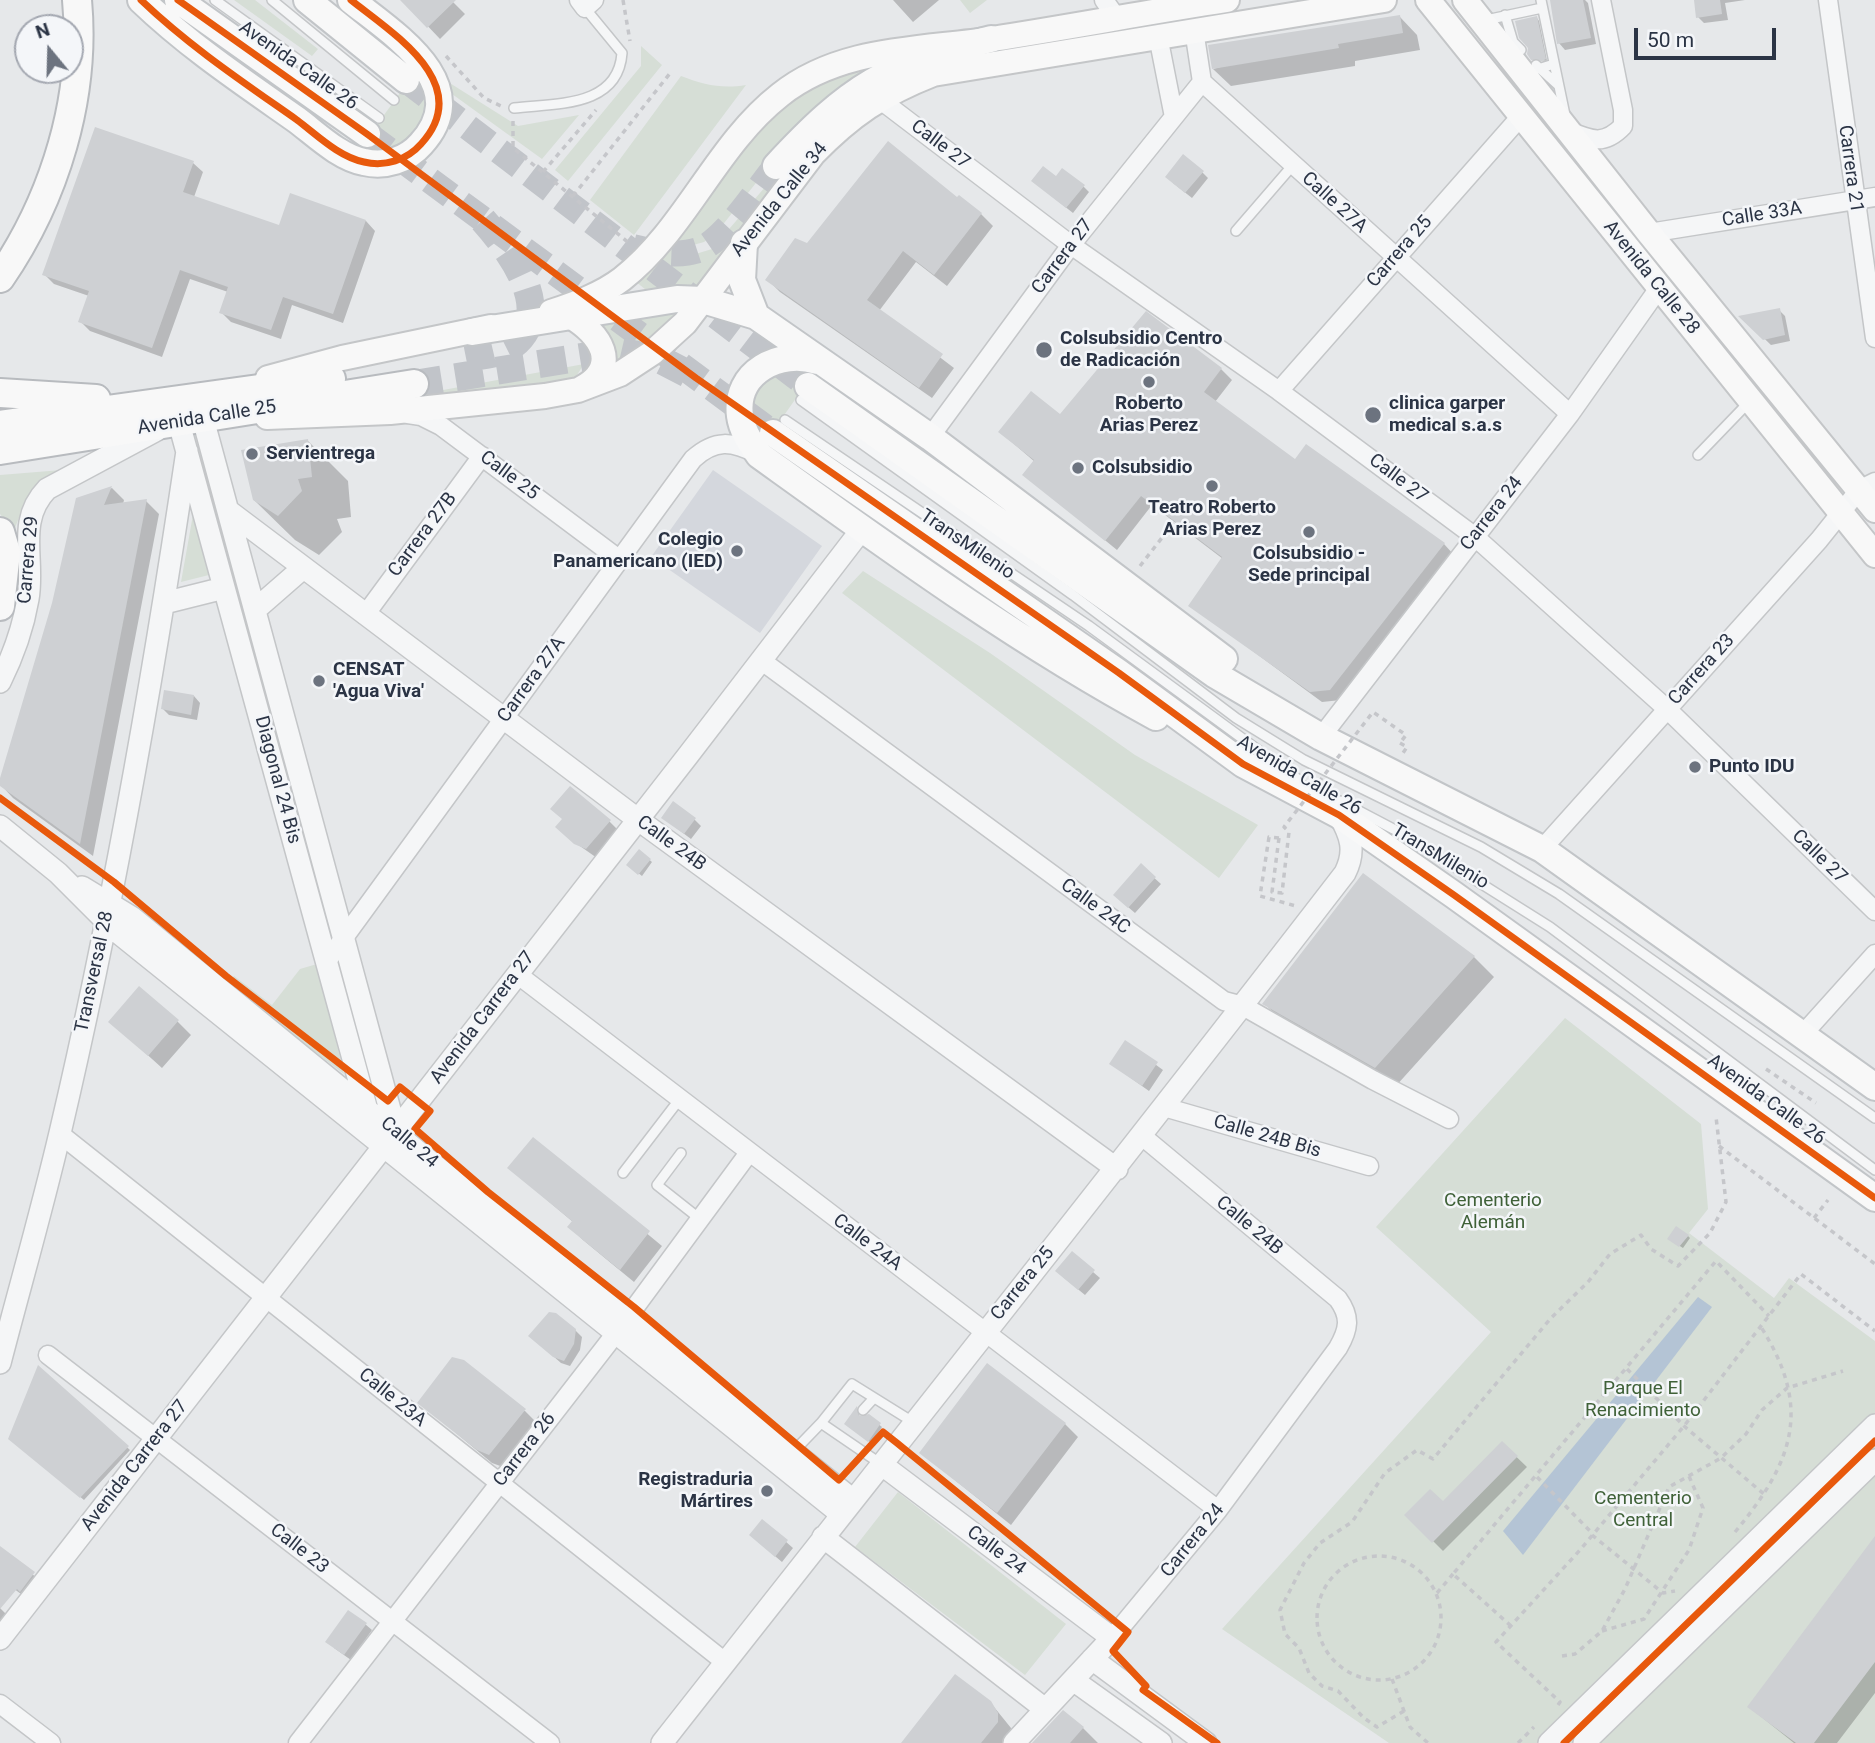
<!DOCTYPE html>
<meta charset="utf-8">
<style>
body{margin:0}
#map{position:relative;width:1875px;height:1743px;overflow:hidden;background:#e6e8ea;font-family:Roboto,sans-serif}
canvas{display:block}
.north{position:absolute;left:14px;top:14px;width:70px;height:70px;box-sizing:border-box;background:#f4f6f9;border:2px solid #a4a8b1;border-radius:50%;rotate:341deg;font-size:19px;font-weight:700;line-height:28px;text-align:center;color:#2b3445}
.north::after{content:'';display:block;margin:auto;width:24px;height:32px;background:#6c737f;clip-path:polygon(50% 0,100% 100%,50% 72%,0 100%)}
.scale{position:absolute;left:1634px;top:28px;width:142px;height:32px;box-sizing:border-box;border:4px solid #2b3445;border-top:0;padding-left:9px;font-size:21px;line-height:24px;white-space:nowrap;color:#2b3445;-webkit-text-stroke:5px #f4f6f9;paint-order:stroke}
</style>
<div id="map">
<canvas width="1875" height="1743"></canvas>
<div class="north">N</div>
<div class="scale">50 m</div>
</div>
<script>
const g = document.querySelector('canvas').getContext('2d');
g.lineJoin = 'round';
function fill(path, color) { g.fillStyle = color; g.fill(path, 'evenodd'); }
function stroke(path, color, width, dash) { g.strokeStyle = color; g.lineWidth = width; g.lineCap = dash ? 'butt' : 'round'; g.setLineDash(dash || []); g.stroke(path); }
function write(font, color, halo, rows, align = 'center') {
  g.font = font + ' Roboto,sans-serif'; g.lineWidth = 5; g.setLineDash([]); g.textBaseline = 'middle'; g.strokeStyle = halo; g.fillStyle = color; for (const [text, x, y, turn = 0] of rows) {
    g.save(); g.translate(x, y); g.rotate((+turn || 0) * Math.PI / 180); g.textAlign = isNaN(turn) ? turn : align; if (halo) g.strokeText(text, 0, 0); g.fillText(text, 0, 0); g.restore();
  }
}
fill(new Path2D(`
 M713,470L822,546L760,633L651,557Z`), '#d4d7dd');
fill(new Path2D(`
 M234,0H255L318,49L312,56Z
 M960,0H987L970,13Z
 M641,46L662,65L568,181L555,170L641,66Z
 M903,57L775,159L717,232L704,242L675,250V255L689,256L712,249L801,145L894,82L703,287L656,298L635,281L755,126L819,80Z
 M421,64L434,94L408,152L355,155Z
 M437,75L518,126L579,115L542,159L441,86Z
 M681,76C704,85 722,89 746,85L634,235L590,200Z
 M690,302L659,338L605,373L583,316Z
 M584,364L575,378L554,386L416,395Z
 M818,367L761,448L754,436L750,387L760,374Z
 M74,469C43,488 25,494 14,532L0,514V475Z
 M194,509L209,575L181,582Z
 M863,571L990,653L1135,755L1258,825L1219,878L842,593Z
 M317,964L344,1074L227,985L234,976L272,1005L300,969Z
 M1565,1018L1701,1124L1708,1209L1689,1233L1774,1298L1789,1278L1875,1341V1743H1389L1222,1629L1491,1332L1376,1227Z
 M898,1492L1066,1624L1025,1675L855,1547Z`), '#d6ded6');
fill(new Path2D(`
 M1698,1297L1712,1307L1523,1555L1503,1531Z`), '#b4c4d5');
fill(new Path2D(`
 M403,0H451L465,14L440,39Z
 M893,0H939L913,22Z
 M1566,0H1585L1588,3L1596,44L1565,50L1559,43Z
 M1695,0H1745L1725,3L1728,20L1704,23L1698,17Z
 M1400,17L1417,35L1420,50L1355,61V66L1231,86L1213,69Z
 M1537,18L1539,21L1547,61L1533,59Z
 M193,163L203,172L194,197L280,227L366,221L375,231L343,323L292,305L281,339L231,322L221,312L228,292L190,279L162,357L90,331L80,321L89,296L54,284L44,274Z
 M1202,172L1208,178L1192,198L1173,183Z
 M1057,178L1083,186L1089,192L1073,213L1040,187Z
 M957,200L981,214L993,226L947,286L916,262L879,311L954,368L932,398L780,292L768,280L807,245Z
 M1779,310L1785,316L1790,341L1771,345L1742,317Z
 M1221,369L1232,380L1215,402L1295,462L1444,544L1454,555L1341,700L1322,702L1190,605L1223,559L1152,505L1117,550L1025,475L1035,462L1000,432Z
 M308,441L348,481L351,517L337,519L342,532L319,555L295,540L254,500Z
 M112,488L124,500L123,504L146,501L159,514L93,856L13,798L0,784L53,604L77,500Z
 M194,696L200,703L197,720L169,715L163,709Z
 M663,818L694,819L701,826L691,839Z
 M609,821L619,831L597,858L567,837Z
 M639,851L652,862L642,876L628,865Z
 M1141,866L1161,884L1135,913L1121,901Z
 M1363,875L1474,957L1494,977L1395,1087L1285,1024L1265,1004Z
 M177,1021L191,1035L162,1068L111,1022Z
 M1126,1043L1163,1070L1149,1091L1111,1064Z
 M533,1139L662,1246L634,1282L583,1240L570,1227L573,1222L509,1168Z
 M1688,1236L1690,1238L1683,1248L1672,1241Z
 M1093,1272L1100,1278L1085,1295L1063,1277Z
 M575,1330L582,1337L580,1350L570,1366L561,1363L537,1342Z
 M38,1368L130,1450L84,1500L13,1441Z
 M420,1403L525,1411L538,1424L503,1467L492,1463Z
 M857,1409L860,1417L868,1416L882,1427L871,1443L849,1427Z
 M1065,1424L1078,1437L1011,1525L921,1453Z
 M1502,1443L1527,1467L1443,1551L1407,1515L1443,1504Z
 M762,1521L793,1548L782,1562L757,1541Z
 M1875,1539V1693L1837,1743H1794L1749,1707Z
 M0,1548L48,1587L34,1604L0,1578Z
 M0,1608L14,1622L0,1638Z
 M365,1624L372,1630L351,1660L334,1648Z
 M990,1702L1011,1728L1010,1736L1005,1743H904Z
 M1063,1712L1083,1728L1098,1743H1035Z`), '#0003');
fill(new Path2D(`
 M400,0H456L427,28Z
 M1550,0H1583L1591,38L1557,44Z
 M1694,0H1720L1722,14L1696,18Z
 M1400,15L1403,33L1338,44L1339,48L1212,69L1208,45Z
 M1537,16L1546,59L1542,61L1531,60L1527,54L1528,48L1519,38L1515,21Z
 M95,127L194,161L183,192L279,225L290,193L366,220L333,314L283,297L271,330L219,313L228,287L180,270L152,348L78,322L89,291L42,275Z
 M888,141L957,197L959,195L982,213L934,275L903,251L867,300L943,354L919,388L765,280L795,238L807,243Z
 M1183,154L1204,171L1185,193L1165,177Z
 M1043,166L1056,176L1062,168L1085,185L1066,208L1031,181Z
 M1780,308L1785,335L1763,340L1738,316Z
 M1146,311L1222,368L1204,392L1295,459L1306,444L1445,543L1330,690L1310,692L1188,606L1222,557L1141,496L1105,541L1022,475L1034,460L998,432L1031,391L1060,414Z
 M308,439L312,477L298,479L302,491L278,516L253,500L241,450Z
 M112,486L104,505L147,499L80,844L0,786V778L52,603L76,498Z
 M164,690L194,695L191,715L161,709Z
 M570,786L611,820L586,849L574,844L555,827L562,819L550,809Z
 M673,801L696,818L684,834L661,818Z
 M639,849L651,859L638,875L626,865Z
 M1141,863L1156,877L1128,908L1113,895Z
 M1363,873L1475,956L1375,1068L1262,1004Z
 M139,986L179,1020L148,1056L108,1022Z
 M1125,1040L1158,1062L1142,1086L1109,1064Z
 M533,1137L650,1231L620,1270L567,1227L572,1221L507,1168Z
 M1676,1226L1689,1235L1679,1247L1667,1239Z
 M1072,1251L1095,1270L1078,1290L1055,1271Z
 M549,1312L556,1313L576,1329L574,1344L564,1361L553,1357L528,1336Z
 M452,1357L464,1360L526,1409L489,1455L477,1450L417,1403Z
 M987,1363L1066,1423L997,1513L919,1453Z
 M38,1365L129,1446L80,1498L8,1439Z
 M857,1406L859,1416L869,1414L881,1423L868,1442L844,1424Z
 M1502,1441L1518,1456L1432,1543L1404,1515L1430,1489L1443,1501Z
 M762,1519L788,1540L775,1557L749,1535Z
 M1875,1536V1662L1814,1743H1796L1747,1707Z
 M0,1546L35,1572L20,1592L17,1589L0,1609Z
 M348,1610L367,1623L344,1655L325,1642Z
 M955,1674L991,1701L998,1713V1722L981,1743H901Z
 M1063,1710L1084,1727L1070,1743H1032Z`), '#ced0d3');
stroke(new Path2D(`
 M406,80L808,386
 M367,134L773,433
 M633,247C653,252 683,258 703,248C728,235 758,188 776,166`), '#c1c4c9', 26, [26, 13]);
stroke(new Path2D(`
 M466,358C481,355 500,355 513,345C557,311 508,248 483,220
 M414,384L620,351L663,361L696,378`), '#c1c4c9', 28, [28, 14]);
const service = new Path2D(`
 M215,0L379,118
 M272,0L394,100
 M1541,0L1565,115
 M1505,15L1513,42L1521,50
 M1486,20L1542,8
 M1536,65L1558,85
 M1525,73L1554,64
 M514,108C555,103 618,108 622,53L585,8
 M1236,231L1293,165
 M801,400L1073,595L1236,718L1304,760L1481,847L1559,894L1875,1118
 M785,420L1089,626L1299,780
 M1698,455L1750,401
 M1340,801L1399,832L1550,927L1875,1170
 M681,1153L657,1185L700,1219
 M623,1173L679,1100
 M863,1410L874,1398
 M793,1452L821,1423
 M881,1464L821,1423L852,1384L913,1422`);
const minor = new Path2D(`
 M579,0L585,8L594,0
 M1104,0L1116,17
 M1828,0L1875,338
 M1194,30L1202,82L1570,414
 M1158,36L1174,117
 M878,98L1071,245L1279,391L1474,536L1667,709L1875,911
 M1569,131C1592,141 1605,145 1623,126V110L1601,0
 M1649,233L1875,197
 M1279,391L1522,115
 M408,414L421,416L441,426L620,560
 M930,437L1071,245L1202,82
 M365,615L482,456
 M762,661L1224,1001L1243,1006L1373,1080L1449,1119
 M1321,737L1570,414L1659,288
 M1542,849L1819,540L1859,490L1875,482
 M327,961L693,459C715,439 732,441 757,454
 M517,974L1218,1510
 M1804,1033L1875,954
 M1164,1107L1369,1166
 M60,1134L725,1662
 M48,1355L550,1743
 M1112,1638L1218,1510L1338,1348C1349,1329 1351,1317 1338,1299L1142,1136
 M0,1704L51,1743
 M298,1743L616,1333L748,1154`);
const tertiary = new Path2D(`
 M203,419L396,1132
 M179,423L367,1110
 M230,512L640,821L1117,1169
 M164,603L224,588
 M256,609L303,568
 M0,682C13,656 23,628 28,599C35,559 16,521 47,489L157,430
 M0,826L58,873L116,931L841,1514
 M82,887L133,918L470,1194L853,1500
 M0,1363C20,1286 42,1210 60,1133C113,908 153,680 187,451
 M881,1464L1112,1638L1014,1743
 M823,1537L1045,1709
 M0,1639C289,1271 577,901 862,529
 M1092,1659L1206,1743
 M1073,1680L1161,1743
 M662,1743C890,1453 1120,1165 1345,873C1356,851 1351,836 1339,815
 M1549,1743L1875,1425
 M1584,1743L1875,1460`);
const secondary = new Path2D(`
 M1428,0L1875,555
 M1465,0L1649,233L1875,510
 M551,312C575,304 601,295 622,279C686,229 716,145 780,95C840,47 920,50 992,39C1070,27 1148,12 1227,0
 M570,316C600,333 622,366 582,388
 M268,378L342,358L491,327
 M267,417L390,412L545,396L578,390L620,374L652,353L685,323L813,154C851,115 882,94 933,74L1384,0`);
const primary = new Path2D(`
 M141,0C189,46 243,82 297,120C317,135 339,157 364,162C385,167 407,160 421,144C476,84 392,33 351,0
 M178,0L367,134
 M307,0L406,80
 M776,166C850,86 886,65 991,39
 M744,243L742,280L756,316
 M472,332L677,299L703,300L756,316L930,437L1224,659
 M817,361C780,349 734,372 740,416C742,431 751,443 759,455C887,547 1017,642 1156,717
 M808,386L1214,674L1321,737L1542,849L1875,1087
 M773,433L1119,673L1243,764L1339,815L1454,895L1875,1198`);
const trunk = new Path2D(`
 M0,278C55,198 86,97 77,0
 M0,393L96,399
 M0,425L331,379
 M0,450L414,384
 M0,532L6,552L0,606`);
stroke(service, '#c4c6c8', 12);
stroke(minor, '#c4c6c8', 21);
stroke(tertiary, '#c4c6c8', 24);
stroke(secondary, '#c4c6c8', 28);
stroke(primary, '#c2c5c8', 30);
stroke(trunk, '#b8bbbf', 32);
stroke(new Path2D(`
 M623,0L630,41
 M446,56L484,98L501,106
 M513,121V148L629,243
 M543,172L596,110
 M573,196L671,72
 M1140,566L1175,521
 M1400,743L1407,747L1401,756
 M1279,838L1269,837L1260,896L1296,906
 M1766,1069L1816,1103
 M1719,1146L1875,1264
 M1814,1218L1828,1200
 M1627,1369L1684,1426L1765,1495
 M1537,1477L1593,1534
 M1735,1532C1793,1462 1813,1409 1761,1327
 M1592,1535L1663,1593L1675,1591
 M1317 1618a62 62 0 1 1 124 0a62 62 0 1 1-124 0Z
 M1437,1593L1453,1574
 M1511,1626L1453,1574L1716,1261L1769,1316
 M1602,1631L1644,1619L1689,1550L1703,1508L1688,1474
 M1562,1656L1575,1654L1602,1631L1625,1589L1669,1487L1721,1458L1746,1434L1762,1410L1787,1388L1843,1371
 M1392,1679L1410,1727L1428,1743
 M1558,1705L1560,1702L1496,1642L1580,1550L1684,1426L1801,1274L1875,1331
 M1404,1711L1377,1727L1364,1718L1338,1691L1322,1686L1309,1673L1299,1648L1285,1634L1280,1610L1304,1563L1320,1543L1352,1522L1385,1473L1417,1450L1433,1459L1551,1318L1588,1282L1610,1254L1641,1235L1651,1249L1678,1266L1710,1233L1726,1202L1716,1117
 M1518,1743L1534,1727`), '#c5c6ca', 3.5, [5, 5]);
stroke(service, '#f5f6f7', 9);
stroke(minor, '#f5f6f7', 18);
stroke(tertiary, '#f5f6f7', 21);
stroke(secondary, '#f8f8f8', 24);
stroke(primary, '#f8f8f8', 26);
stroke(trunk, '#f8f8f8', 28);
stroke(new Path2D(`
 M1279,838L1272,892L1282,893L1289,832L1284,827L1373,712L1406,735L1400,743`), '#c5c6ca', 3.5, [5, 5]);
stroke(new Path2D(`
 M141,0C189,46 243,82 297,120C317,135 339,157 364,162C385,167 407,160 421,144C476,84 392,33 351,0
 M178,0L367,134L696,378L1119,673L1243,764L1339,815L1454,895L1875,1198
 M0,798L114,882L226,976L388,1101L400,1087L430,1111L415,1129L488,1192L634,1307L839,1480L883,1432L897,1443L1128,1632L1113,1651L1146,1686L1143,1690L1217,1743
 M1564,1743L1875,1441`), '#e8590c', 7);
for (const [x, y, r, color] of [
 [1044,350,9,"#6c737f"],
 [1149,382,7,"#6c737f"],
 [1373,415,9,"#6c737f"],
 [252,454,7,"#6c737f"],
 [1078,468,7,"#6c737f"],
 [1212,486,7,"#6c737f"],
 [1309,532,7,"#6c737f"],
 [737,551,7,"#6c737f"],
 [319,681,7,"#6c737f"],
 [1695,767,7,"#6c737f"],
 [767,1491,7,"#6c737f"]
]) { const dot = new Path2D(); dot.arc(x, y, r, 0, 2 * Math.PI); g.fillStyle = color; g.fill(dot); stroke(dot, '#f4f6f9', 2.5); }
write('19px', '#2b3445', '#f4f6f9', [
 ["Avenida Calle 26",298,66,35],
 ["Calle 27",940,145,37],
 ["Carrera 21",1850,169,82],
 ["Avenida Calle 34",780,200,-51],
 ["Calle 27A",1334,203,42],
 ["Calle 33A",1762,215,-9],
 ["Carrera 25",1400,252,-49],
 ["Carrera 27",1063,257,-53],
 ["Avenida Calle 28",1651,278,51],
 ["Avenida Calle 25",207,418,-9],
 ["Calle 25",509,476,37],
 ["Calle 27",1398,479,37],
 ["Carrera 24",1492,514,-52],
 ["Carrera 27B",423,535,-53],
 ["TransMilenio",967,545,34],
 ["Carrera 29",29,560,-85],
 ["Carrera 23",1702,670,-48],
 ["Carrera 27A",532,680,-54],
 ["Avenida Calle 26",1299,776,30],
 ["Diagonal 24 Bis",277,780,75],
 ["Calle 24B",671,844,36],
 ["TransMilenio",1440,857,31],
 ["Calle 27",1819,857,44],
 ["Calle 24C",1095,907,36],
 ["Transversal 28",95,972,-78],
 ["Avenida Carrera 27",483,1018,-53],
 ["Avenida Calle 26",1766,1100,36],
 ["Calle 24B Bis",1267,1137,16],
 ["Calle 24",409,1143,40],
 ["Calle 24B",1249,1226,40],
 ["Calle 24A",867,1243,37],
 ["Carrera 25",1023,1284,-51],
 ["Calle 23A",392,1398,39],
 ["Carrera 26",525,1450,-52],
 ["Avenida Carrera 27",135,1466,-52],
 ["Carrera 24",1193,1541,-51],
 ["Calle 23",299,1549,38],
 ["Calle 24",996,1551,37]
]);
write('bold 19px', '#2b3445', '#f4f6f9', [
 ["Colsubsidio Centro",1060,339],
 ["de Radicación",1060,361],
 ["Roberto",1149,404,"center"],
 ["Arias Perez",1149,426,"center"],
 ["clinica garper",1389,404],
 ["medical s.a.s",1389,426],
 ["Servientrega",266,454],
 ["Colsubsidio",1092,468],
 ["Teatro Roberto",1212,508,"center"],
 ["Arias Perez",1212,530,"center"],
 ["Colegio",723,540,"right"],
 ["Panamericano (IED)",723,562,"right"],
 ["Colsubsidio -",1309,554,"center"],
 ["Sede principal",1309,576,"center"],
 ["CENSAT",333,670],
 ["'Agua Viva'",333,692],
 ["Punto IDU",1709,767],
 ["Registraduria",753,1480,"right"],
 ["Mártires",753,1502,"right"]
], 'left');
write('19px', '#3f6138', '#f4f6f9', [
 ["Cementerio",1493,1201],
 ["Alemán",1493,1223],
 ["Parque El",1643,1389],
 ["Renacimiento",1643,1411],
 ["Cementerio",1643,1499],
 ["Central",1643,1521]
]);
</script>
